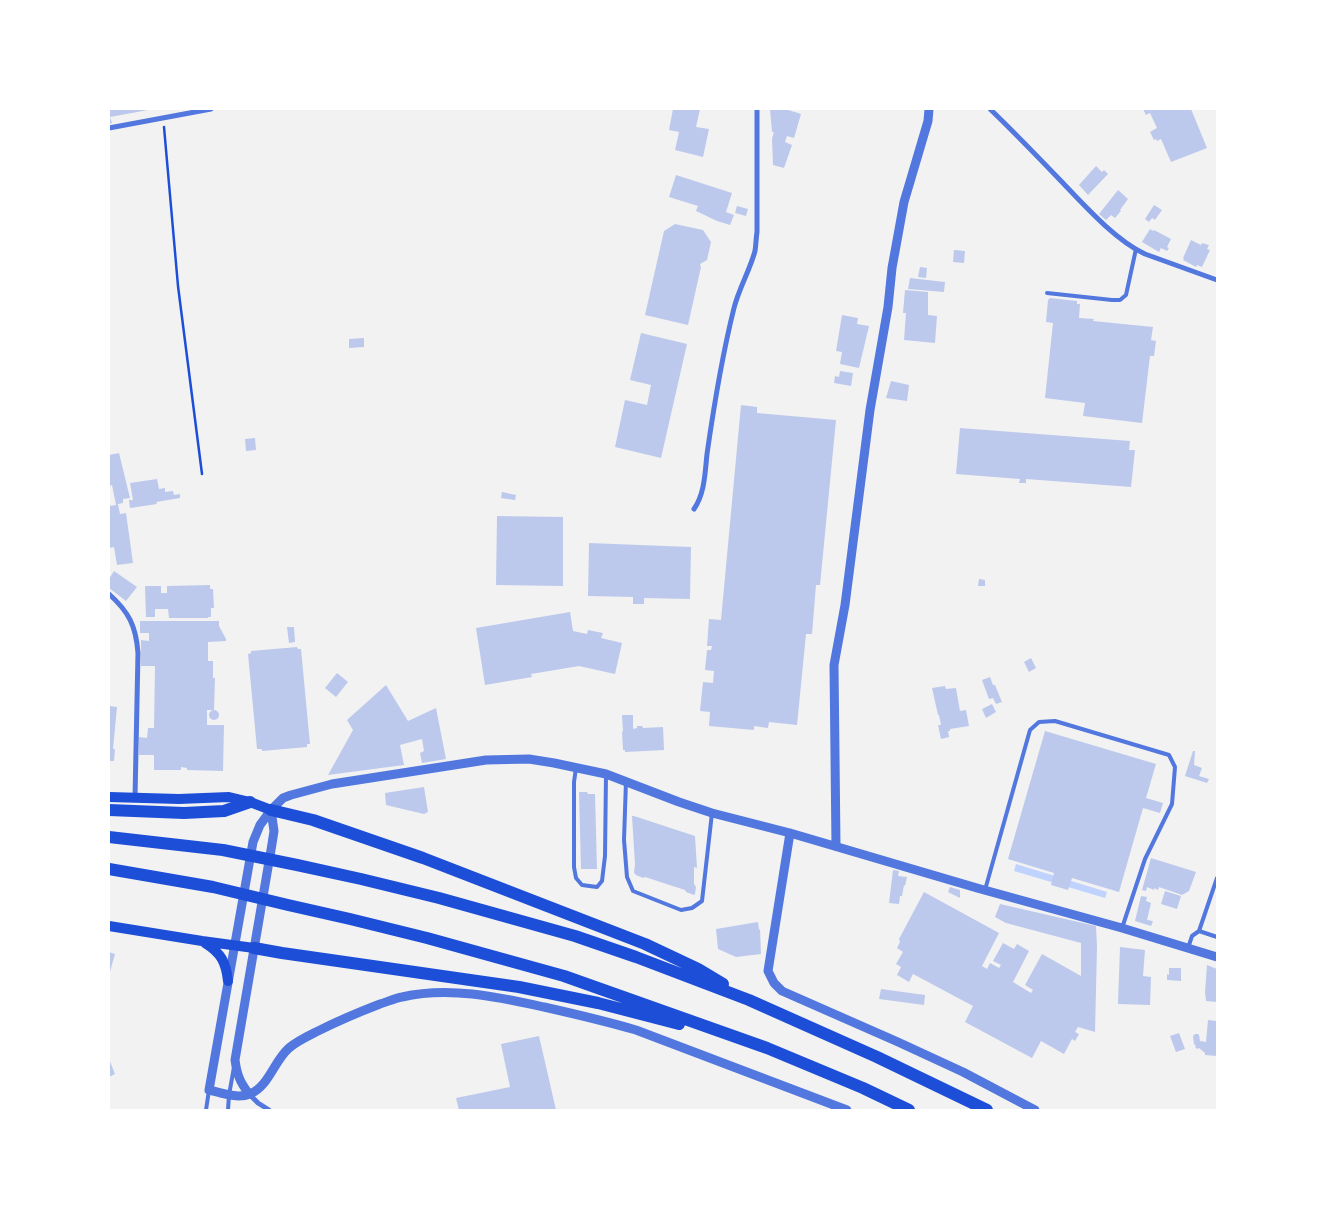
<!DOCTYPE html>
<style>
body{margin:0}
#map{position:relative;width:1326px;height:1219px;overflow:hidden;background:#f2f2f2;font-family:Helvetica,sans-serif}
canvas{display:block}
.frame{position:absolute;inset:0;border:110px solid #fff;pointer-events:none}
</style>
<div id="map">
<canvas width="1326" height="1219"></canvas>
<div class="frame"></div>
</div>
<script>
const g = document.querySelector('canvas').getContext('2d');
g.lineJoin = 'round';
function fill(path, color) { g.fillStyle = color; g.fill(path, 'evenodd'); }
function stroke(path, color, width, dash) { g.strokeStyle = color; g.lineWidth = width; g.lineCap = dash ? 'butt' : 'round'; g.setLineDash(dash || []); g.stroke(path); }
fill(new Path2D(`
 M1016,864L1107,892L1105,898L1014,871Z`), '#bfd3fe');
fill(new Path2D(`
 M109,109H148V110L110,117L112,123L109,124Z
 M673,109H700L696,127L709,129L703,157L675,150L679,132L669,130Z
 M770,109H785L801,114L794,138L787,136L785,142L792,145L784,168L773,165L772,139L774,132H772Z
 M1143,109H1191L1207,148L1171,162L1161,139L1157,141L1156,139L1154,140L1150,132L1157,128L1150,113L1146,115Z
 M1096,166L1102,172L1104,170L1108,174L1088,195L1079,185Z
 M676,175L732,193L726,212L734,215L730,225L717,221L696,211L698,206L669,197Z
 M1118,190L1128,199L1120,210L1121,211L1115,218L1111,215L1106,220L1099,214Z
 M1154,205L1162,210L1155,220L1152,218L1149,222L1145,219Z
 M737,206L748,209L746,216L735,213Z
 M675,224L703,230L711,242L707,260L700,264L701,267L688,325L645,315L664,231Z
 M1150,229L1153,231L1154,230L1171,239L1167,247L1169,248L1167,251L1161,248L1159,252L1142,242Z
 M1191,240L1201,245L1202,243L1209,245L1207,249L1210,250L1202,267L1197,265L1196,267L1183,260L1184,258H1183Z
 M954,250L965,251L964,263L953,262Z
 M920,267L927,268L926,278L918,277Z
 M910,278L945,282L944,292L908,289Z
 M905,290L928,292V315L937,316L935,343L904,340L906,313H903Z
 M1050,298L1077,301V304H1080L1079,318L1094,319L1093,321L1153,327L1151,340L1156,341L1154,356H1150L1142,423L1083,416L1085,403L1045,398L1053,323L1046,322L1048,300Z
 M842,315L858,318L857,324L869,326L859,368L840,364L842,352L836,351Z
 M641,333L687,344L661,458L615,447L625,400L647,405L651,385L630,380Z
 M364,338V347L349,348V339Z
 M840,371L853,373L851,386L834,383L835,376L839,377Z
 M891,381L909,385L907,401L886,398Z
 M741,405L757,407V413L836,420L820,585H816L812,634H806L797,725L769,722L768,728L754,726V730L709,726L710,712L700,711L703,682L713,683L714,671L705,670L707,650H711L712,646H707L709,619L721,620Z
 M960,428L1130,441L1129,450H1135L1131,487L1026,479V483H1019L1020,479L956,474Z
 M255,438L256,450L246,451L245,439Z
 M119,453L130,498L123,499V503L118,504L120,514L126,513L133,563L117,565L114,547L109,548V506L116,505L112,485L109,486V455Z
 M157,479L159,489L165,488V492L173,491L174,495L180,494V498L156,502L157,504L130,508L129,500H133L130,483Z
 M502,492L516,495L515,500L501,498Z
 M497,516L563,517V586L496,585Z
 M589,543L691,547L690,599L644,598V604H633V597L588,596Z
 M114,571L137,587L126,601L109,588V579Z
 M979,579L985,580V586H978Z
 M210,585V589H213L214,608H211V617H208V618H169L168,609H155V617H146L145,586H161V593H167V586Z
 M570,612L573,631L587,634L588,630L603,633L601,638L622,643L615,674L579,666L531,674L532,677L485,685L476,628Z
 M140,621H219V626L226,639V641L208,642V661H213V678H215L214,710H207V725H224L223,771L187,770V768L181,767V770H154V755H139V737L147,738L148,728H154L155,666H141V640L149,641V633H140Z
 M287,627H294L295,642L289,643Z
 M297,647L298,649H301L310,744H307V747L262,751V749H257L248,654L251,653V651Z
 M1031,658L1036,668L1029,672L1024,662Z
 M337,673L348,682L336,697L325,688Z
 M990,677L993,685H995L1002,702L996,704L993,698L989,699L982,680Z
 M386,685L408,721L436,708L446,759L422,763L420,753L424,751L422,739L400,745L404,765L328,775L353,730L347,720Z
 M945,686L946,689L956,688L960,711L966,710L969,726L950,729V731H948L949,737L941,739L938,725H941L939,715H938L932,688Z
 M992,704L996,712L986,718L982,709Z
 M109,706L117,707L113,749H115L114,761H109Z
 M209 715a5 5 0 1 1 10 0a5 5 0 1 1-10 0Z
 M622,715H633V729L637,728V726H642L643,728L663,727L664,750L625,752V750H623L622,732L623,731Z
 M1045,731L1156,764L1146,798L1163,803L1160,813L1143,808L1119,892L1072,878L1068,890L1051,885L1054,873L1008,859Z
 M1193,751H1195L1194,765L1202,768L1199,776L1209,779L1207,783L1185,776Z
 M424,787L428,812L424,814L386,805L385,793Z
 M579,792H587L588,794H595L597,869H581Z
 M632,816H634L695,836L697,868L694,867V884L696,887L695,894L694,895L686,892L685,890L645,877L643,878L636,875L634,873L635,864Z
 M1151,858L1196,872L1189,891L1182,895L1159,887L1158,890L1154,888V890L1147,887L1146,891L1142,890Z
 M893,870L899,871L898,876L907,877L905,886L904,885L902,896H900L899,904L889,903Z
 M950,887L960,890V898L948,892Z
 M1165,891L1181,896L1177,909L1161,904Z
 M924,892L999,933L982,966L987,969L990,963L999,968L1001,965L993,961L1003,943L1014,949L1017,944L1029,951L1013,982L1031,993L1033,990L1025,985L1042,954L1081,976V943L1006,923L995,917L1000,904L1096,926L1097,947L1095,1032L1078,1027L1075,1032L1079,1034L1075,1041L1072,1039L1064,1054L1041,1041L1032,1058L965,1022L973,1006L913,974L909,982L897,975L901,967L896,964L903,952L897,948L900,942L899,939Z
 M1141,896L1147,897L1146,901L1151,903L1147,920L1153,921L1151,926L1135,921Z
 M758,922L759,930L760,929L761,954L736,957L718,949L716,929Z
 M1120,947L1145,950L1143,976L1151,977L1150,1005L1118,1004Z
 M109,952L115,954L109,975Z
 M1207,965L1217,969V1002L1206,1001L1205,992Z
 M1169,968H1181V981L1167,980V974L1169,975Z
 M881,989L925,995L924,1005L879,999Z
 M1208,1020L1217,1021V1056L1205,1055V1053L1199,1048L1197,1049L1195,1047L1196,1046L1194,1044L1193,1036L1195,1034H1198L1199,1035L1200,1041L1206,1042Z
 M1179,1033L1185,1049L1176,1052L1170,1036Z
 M539,1036L556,1110H459L456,1098L510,1087L501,1044Z
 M109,1059L115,1074L109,1077Z`), '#bdc9ec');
stroke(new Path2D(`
 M164,127L178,286L202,474`), '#1d4ed8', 2.5);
stroke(new Path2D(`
 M1047,293L1112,300H1120L1126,295L1136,249
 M576,768L574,782V867L576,878L582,885L597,887L602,881L605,856L606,774
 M626,781L624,840L627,877L633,891L681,910L692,908L702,901L712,813
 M985,890L1030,730L1039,722L1055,721L1169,755L1175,767L1172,804L1145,859L1122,928
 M1199,931L1217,878
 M1188,948L1192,936L1199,931L1217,937
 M206,1110L209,1090
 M228,1110L229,1095L234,1067`), '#5277de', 4);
stroke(new Path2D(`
 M990,109C1014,132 1037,156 1061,181C1084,205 1115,240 1145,254L1217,280
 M109,128L211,109
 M694,509C705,493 705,472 707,454C714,405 722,356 734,308C739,288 750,270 755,251C756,245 756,238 757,232V109
 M109,594C129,612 136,626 138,653L135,798
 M249,1094L258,1103L269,1110`), '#5277de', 5);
stroke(new Path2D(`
 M790,833L768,971L774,983L782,991L898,1042L963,1072L1035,1110
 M836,846L834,665L845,605L870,410L888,307L892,268L904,202L928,121L929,109
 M249,1094C240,1082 237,1075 235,1060L272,844L274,831L271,810
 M847,1110L636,1030C605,1021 575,1014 544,1007C498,997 449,986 402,997C395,998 387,1002 380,1004C359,1012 338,1021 318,1031C308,1036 297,1041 289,1048C274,1061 269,1086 250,1094C237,1099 222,1093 209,1090L253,842L260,825L271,810L283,798L291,795L332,784L486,760L529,759L554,763L606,774L679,802L712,813L790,833L977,888L1122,928L1217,957`), '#5277de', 9);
stroke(new Path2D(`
 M109,797L179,799L229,797L250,802L271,810
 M109,926L202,941L254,948
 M205,943C221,953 226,962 228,981`), '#1d4ed8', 10);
stroke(new Path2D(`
 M109,810L184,813L224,811L250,802
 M271,810L313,820L423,858L645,944L698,969L723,984
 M109,837L223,850L297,865L361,879L439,898L575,936L636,957L749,1000L877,1057L987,1110
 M109,869L213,887L288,905L350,919L427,938L564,976L767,1048L863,1088L909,1110
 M254,948L282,953L519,987L598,1003L679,1024`), '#1d4ed8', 12);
</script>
